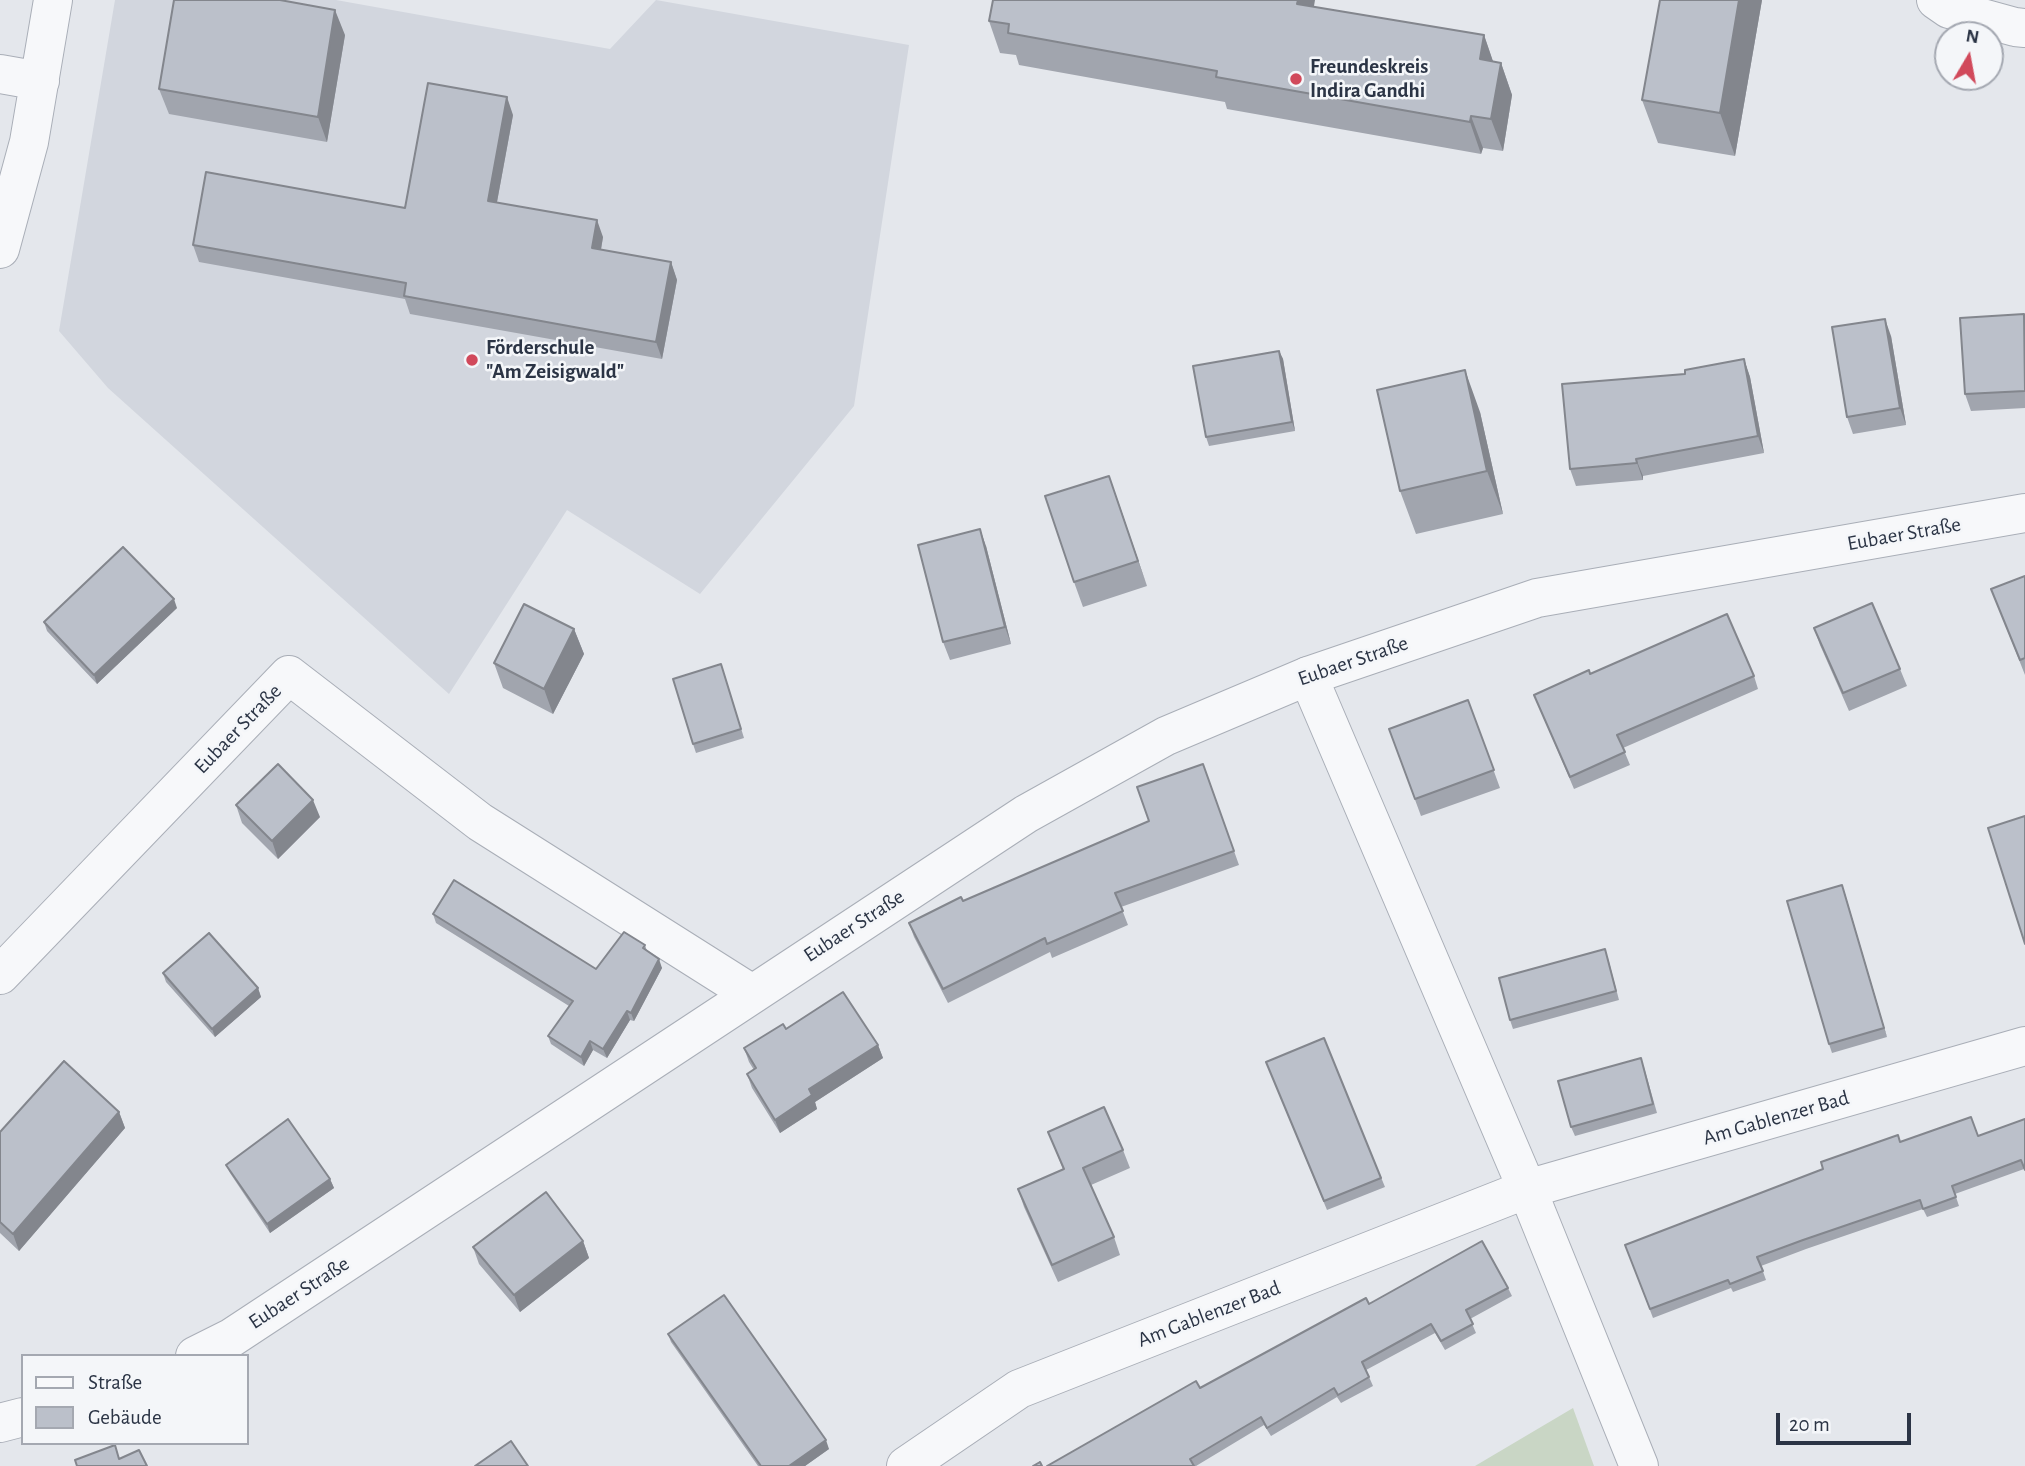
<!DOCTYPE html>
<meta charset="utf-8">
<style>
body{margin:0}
#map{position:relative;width:2025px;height:1466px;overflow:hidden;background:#e4e7ec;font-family:"Alegreya Sans",sans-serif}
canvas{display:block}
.legend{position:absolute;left:21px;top:1354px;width:228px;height:91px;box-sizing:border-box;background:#f4f6f9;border:2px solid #a4a8b1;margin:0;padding:9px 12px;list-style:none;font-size:21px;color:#2b3445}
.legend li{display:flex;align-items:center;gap:14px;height:35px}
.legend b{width:35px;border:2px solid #a4a8b1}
.north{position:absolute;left:1934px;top:21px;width:70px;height:70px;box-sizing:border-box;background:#f4f6f9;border:2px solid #a4a8b1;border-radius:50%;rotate:10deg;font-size:19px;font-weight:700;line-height:28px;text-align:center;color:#2b3445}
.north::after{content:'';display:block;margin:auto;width:24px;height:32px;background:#d1495b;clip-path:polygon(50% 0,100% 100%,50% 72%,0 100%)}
.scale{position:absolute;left:1776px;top:1413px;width:135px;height:32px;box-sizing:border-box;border:4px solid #2b3445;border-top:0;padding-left:9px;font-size:21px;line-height:24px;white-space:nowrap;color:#2b3445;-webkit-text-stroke:5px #f4f6f9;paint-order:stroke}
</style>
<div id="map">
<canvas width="2025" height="1466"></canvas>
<ul class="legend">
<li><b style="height:9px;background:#f7f8fa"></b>Straße</li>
<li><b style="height:19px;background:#bbc0ca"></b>Gebäude</li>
</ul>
<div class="north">N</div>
<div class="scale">20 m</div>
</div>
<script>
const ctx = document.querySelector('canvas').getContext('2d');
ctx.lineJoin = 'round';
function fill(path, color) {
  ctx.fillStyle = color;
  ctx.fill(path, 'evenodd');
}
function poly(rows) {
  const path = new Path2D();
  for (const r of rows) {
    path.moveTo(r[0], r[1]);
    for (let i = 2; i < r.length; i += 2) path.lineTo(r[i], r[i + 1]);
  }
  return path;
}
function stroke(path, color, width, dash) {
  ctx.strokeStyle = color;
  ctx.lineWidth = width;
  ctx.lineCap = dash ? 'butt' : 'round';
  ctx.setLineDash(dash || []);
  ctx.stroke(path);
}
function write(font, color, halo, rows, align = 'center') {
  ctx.font = font + ' "Alegreya Sans",sans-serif';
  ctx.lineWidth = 5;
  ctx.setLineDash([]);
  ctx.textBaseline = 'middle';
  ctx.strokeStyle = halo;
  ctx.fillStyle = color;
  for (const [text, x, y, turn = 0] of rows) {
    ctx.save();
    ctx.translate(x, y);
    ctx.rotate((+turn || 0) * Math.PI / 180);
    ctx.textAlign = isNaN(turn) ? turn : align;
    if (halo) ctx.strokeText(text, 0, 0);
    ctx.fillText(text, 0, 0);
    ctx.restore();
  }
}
const built = poly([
 [115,0,336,0,610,49,656,0,909,45,854,406,700,594,567,510,449,694,108,388,59,331]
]);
const green = poly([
 [1573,1408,1594,1466,1475,1466]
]);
const minor = poly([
 [1936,0,1949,9,2015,27,2025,28],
 [0,74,40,81],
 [0,249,29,142,53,0],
 [1308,676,1527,1189,1639,1466],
 [0,975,289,675,480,822,752,994],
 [906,1466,1019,1389,1527,1189,2025,1046]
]);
const tertiary = poly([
 [195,1356,231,1338,1026,814,1166,736,1308,676,1537,598,2025,513],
 [0,1423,23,1417]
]);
const wall = poly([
 [1762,0,1735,156,1658,143,1642,100],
 [1314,7,1484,35,1493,62,1501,63,1512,95,1503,151,1483,148,1481,154,1227,109,1225,102,1019,65,1016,55,1000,53,989,21],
 [345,35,327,142,169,114,159,89],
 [513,115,497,202,603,237,601,250,671,262,677,280,662,359,410,314,405,299,199,262,193,245,405,208],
 [2025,316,2025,408,1971,411,1965,394],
 [1891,336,1906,425,1853,434,1847,417],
 [1279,351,1283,359,1295,431,1209,446,1206,437],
 [1744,359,1750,377,1764,453,1643,476,1643,480,1576,486,1570,469,1685,374],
 [1480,412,1503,514,1416,534,1400,491],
 [1109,476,1147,586,1083,607,1074,582],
 [986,546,1011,644,950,660,943,642],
 [2025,576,2025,675,1991,589],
 [177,608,97,684,47,631,44,622],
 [1814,628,1900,669,1907,686,1849,711,1820,645],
 [574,629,584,654,553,714,503,688,494,663],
 [724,673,744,738,696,753,693,744],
 [1590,674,1754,676,1758,689,1623,748,1630,765,1574,789,1534,695],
 [1468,700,1500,788,1421,816,1389,729],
 [1203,764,1239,865,1121,907,1128,925,1052,958,1050,952,948,1003,914,937,909,923,963,901,1149,821],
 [236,805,320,817,278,859,242,823],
 [1845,894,1887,1037,1832,1053,1829,1044],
 [433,914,596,969,645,945,647,951,662,968,634,1021,630,1020,607,1058,593,1050,584,1066,551,1044,548,1036,569,1006,436,923],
 [1608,958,1619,1000,1513,1029,1510,1020],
 [163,973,258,988,261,997,215,1037,166,982],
 [786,1029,878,1045,883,1058,815,1102,817,1109,780,1133,752,1088,747,1074,754,1070,749,1062,744,1048],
 [1324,1038,1385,1187,1327,1210,1269,1070],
 [1644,1067,1657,1113,1575,1136,1571,1127],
 [119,1112,125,1128,19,1251,0,1233,0,1132],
 [2025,1119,2024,1169,1955,1194,1959,1206,1927,1217,1923,1209,1806,1249,1761,1266,1766,1280,1733,1292,1731,1288,1653,1318,1625,1245,1900,1141,1978,1136],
 [1048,1132,1123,1150,1130,1168,1091,1185,1114,1237,1120,1255,1058,1282,1024,1207,1018,1189,1063,1169],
 [226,1165,330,1179,334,1188,270,1233,230,1173],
 [583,1241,589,1258,520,1312,479,1264,473,1247],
 [1508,1288,1512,1296,1470,1319,1476,1333,1445,1350,1435,1333,1366,1370,1373,1386,1341,1403,1337,1397,1271,1436,1264,1425,1196,1466,1047,1466,1369,1304],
 [668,1334,829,1449,805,1466,758,1466,671,1342]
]);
const shadedWall = poly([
 [1298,0,1315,0,1309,36,1297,4],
 [1739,0,1762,0,1735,156,1720,113],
 [335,10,345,35,327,142,318,117],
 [1484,35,1495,67,1480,59],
 [1501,63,1512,95,1503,151,1491,119],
 [507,97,513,115,494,218,488,201],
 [1471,116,1483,148,1481,154,1470,122],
 [597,220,603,237,598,266,592,248],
 [671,262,677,280,662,359,656,342],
 [1885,319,1891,336,1906,425,1900,408],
 [1279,351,1283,359,1295,431,1292,422],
 [1744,359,1750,377,1764,453,1758,436],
 [1465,370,1480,412,1503,514,1487,471],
 [1636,459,1643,476,1643,480,1637,463],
 [1109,476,1118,501,1147,586,1138,561],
 [980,529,986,546,1011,644,1005,627],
 [174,599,177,608,97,684,94,675],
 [574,629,584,654,553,714,544,689],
 [313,800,320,817,278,859,272,841],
 [1842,885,1845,894,1887,1037,1884,1028],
 [659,959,662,968,634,1021,631,1013],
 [258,988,261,997,215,1037,212,1029],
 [627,1011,630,1020,607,1058,603,1049],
 [590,1041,593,1050,584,1066,581,1057],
 [878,1045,883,1058,815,1102,817,1109,780,1133,775,1120,809,1089],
 [119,1112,125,1128,19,1251,13,1234],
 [330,1179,334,1188,270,1233,267,1224],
 [583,1241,589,1258,520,1312,514,1295],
 [826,1440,829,1449,805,1466,789,1466]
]);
const building = poly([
 [174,0,280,0,335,10,318,117,159,89,174,0],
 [993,0,1298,0,1297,4,1484,35,1480,59,1501,63,1491,119,1471,116,1470,122,1216,77,1217,71,1008,33,1009,24,989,21,993,0],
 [1660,0,1739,0,1720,113,1642,100,1660,0],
 [428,83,507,97,488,201,597,220,592,248,671,262,656,342,404,296,406,283,193,245,206,172,405,208,428,83],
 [2024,314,2025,391,1965,394,1960,318,2024,314],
 [1885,319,1900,408,1847,417,1832,327,1885,319],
 [1279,351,1292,422,1206,437,1193,366,1279,351],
 [1744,359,1758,436,1636,459,1637,463,1570,469,1562,384,1685,374,1685,370,1744,359],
 [1465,370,1487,471,1400,491,1377,390,1465,370],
 [1109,476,1138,561,1074,582,1045,496,1109,476],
 [980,529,1005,627,943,642,918,545,980,529],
 [123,547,174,599,94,675,44,622,123,547],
 [2025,576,2025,658,2020,660,1991,589,2025,576],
 [1872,603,1900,669,1843,693,1814,628,1872,603],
 [524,604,574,629,544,689,494,663,524,604],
 [1727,614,1754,676,1617,735,1625,752,1570,777,1534,695,1589,670,1590,674,1727,614],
 [721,664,741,729,693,744,673,679,721,664],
 [1468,700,1494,770,1415,799,1389,729,1468,700],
 [278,764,313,800,272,841,236,805,278,764],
 [1203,764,1234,851,1115,893,1123,911,1047,944,1045,938,943,989,909,923,961,897,963,901,1149,821,1137,787,1203,764],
 [2025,816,2025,944,1988,828,2025,816],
 [454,880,596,969,624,932,645,945,643,948,659,959,631,1013,627,1011,603,1049,590,1041,581,1057,548,1036,573,1001,433,914,454,880],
 [1842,885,1884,1028,1829,1044,1787,901,1842,885],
 [209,933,258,988,212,1029,163,973,209,933],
 [1605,949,1616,991,1510,1020,1499,978,1605,949],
 [843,992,878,1045,809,1089,812,1095,775,1120,747,1074,756,1068,744,1048,783,1024,786,1029,843,992],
 [1324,1038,1381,1178,1324,1201,1266,1062,1324,1038],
 [1641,1058,1653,1104,1571,1127,1558,1081,1641,1058],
 [64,1061,119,1112,13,1234,0,1222,0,1132,64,1061],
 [1104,1107,1123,1150,1083,1168,1114,1237,1052,1265,1018,1189,1064,1169,1048,1132,1104,1107],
 [1971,1117,1978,1136,2025,1119,2025,1170,2021,1160,1952,1186,1956,1197,1923,1209,1920,1200,1803,1240,1757,1257,1763,1271,1730,1284,1728,1280,1650,1309,1625,1245,1823,1169,1821,1162,1898,1135,1900,1142,1971,1117],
 [288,1119,330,1179,267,1224,226,1165,288,1119],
 [546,1192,583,1241,514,1295,473,1247,546,1192],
 [1482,1241,1508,1288,1466,1310,1473,1324,1441,1341,1431,1324,1362,1362,1369,1377,1338,1395,1334,1388,1267,1428,1261,1417,1190,1459,1194,1466,1047,1466,1196,1381,1200,1388,1366,1298,1369,1304,1482,1241],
 [724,1295,826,1440,789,1466,761,1466,668,1334,724,1295],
 [511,1441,528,1466,475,1466,511,1441],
 [115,1445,119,1459,139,1450,147,1466,77,1466,75,1460,115,1445],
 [1040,1462,1042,1466,1033,1466,1040,1462]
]);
const markers = [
 [1296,79,7,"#d1495b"],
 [472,360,7,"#d1495b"]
];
const poiNames = [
 ["Freundeskreis",1310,67],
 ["Indira Gandhi",1310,91],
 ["Förderschule",486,348],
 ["\"Am Zeisigwald\"",486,372]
];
const streetNames = [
 ["Eubaer Straße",1904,534,-10],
 ["Eubaer Straße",1353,661,-19],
 ["Eubaer Straße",238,729,-46],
 ["Eubaer Straße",854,926,-33],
 ["Am Gablenzer Bad",1776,1118,-16],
 ["Eubaer Straße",299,1293,-33],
 ["Am Gablenzer Bad",1209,1314,-21]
];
fill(built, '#d2d6de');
fill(green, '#c9d6c5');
stroke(minor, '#a9aeb7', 40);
stroke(tertiary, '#a9aeb7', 40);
stroke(minor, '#f7f8fa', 38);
stroke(tertiary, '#f7f8fa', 38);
fill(wall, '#a1a5ae');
fill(shadedWall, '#83868d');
fill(building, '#bbc0ca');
stroke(building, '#83868d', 2);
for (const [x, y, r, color] of markers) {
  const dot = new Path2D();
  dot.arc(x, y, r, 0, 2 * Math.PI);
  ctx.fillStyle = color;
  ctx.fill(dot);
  stroke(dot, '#f4f6f9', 2.5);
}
write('bold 21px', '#2b3445', '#f4f6f9', poiNames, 'left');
write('21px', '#2b3445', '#f4f6f9', streetNames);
</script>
